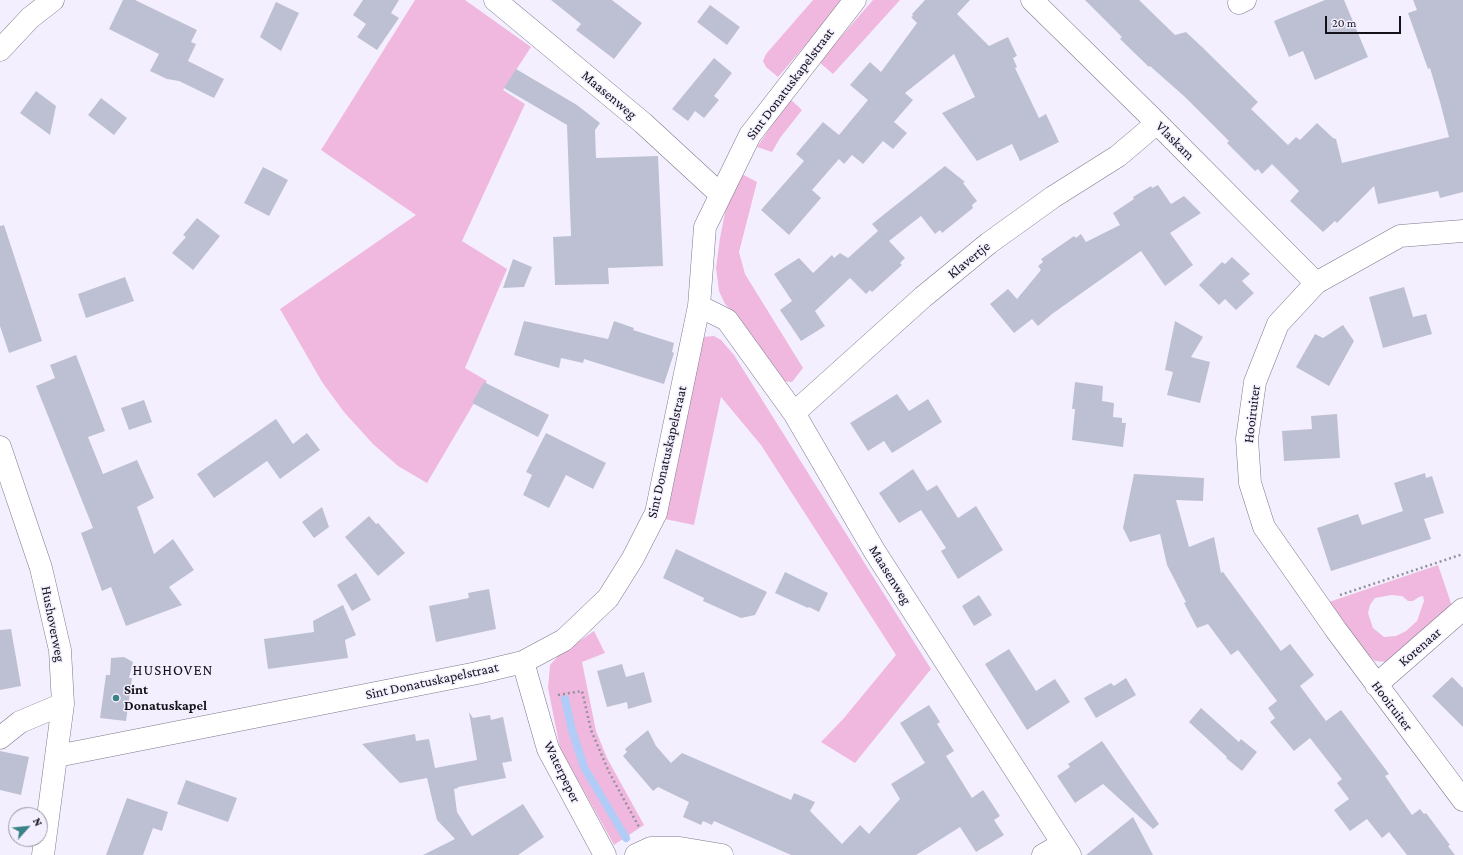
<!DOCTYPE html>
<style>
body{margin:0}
#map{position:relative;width:1463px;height:855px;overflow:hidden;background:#f3efff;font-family:"Crimson Pro",serif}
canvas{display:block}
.north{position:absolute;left:8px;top:807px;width:40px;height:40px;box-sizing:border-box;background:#f3efff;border:1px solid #9997a3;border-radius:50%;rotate:63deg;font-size:11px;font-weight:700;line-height:16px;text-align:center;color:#131218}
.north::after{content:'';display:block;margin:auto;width:14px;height:18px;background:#3a8287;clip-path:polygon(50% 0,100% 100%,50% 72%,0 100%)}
.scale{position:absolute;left:1325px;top:16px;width:76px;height:18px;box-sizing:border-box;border:2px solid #131218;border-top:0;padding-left:5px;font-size:12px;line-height:14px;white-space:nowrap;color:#131218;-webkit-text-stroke:3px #f3efff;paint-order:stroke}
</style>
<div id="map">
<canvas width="1463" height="855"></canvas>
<div class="north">N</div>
<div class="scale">20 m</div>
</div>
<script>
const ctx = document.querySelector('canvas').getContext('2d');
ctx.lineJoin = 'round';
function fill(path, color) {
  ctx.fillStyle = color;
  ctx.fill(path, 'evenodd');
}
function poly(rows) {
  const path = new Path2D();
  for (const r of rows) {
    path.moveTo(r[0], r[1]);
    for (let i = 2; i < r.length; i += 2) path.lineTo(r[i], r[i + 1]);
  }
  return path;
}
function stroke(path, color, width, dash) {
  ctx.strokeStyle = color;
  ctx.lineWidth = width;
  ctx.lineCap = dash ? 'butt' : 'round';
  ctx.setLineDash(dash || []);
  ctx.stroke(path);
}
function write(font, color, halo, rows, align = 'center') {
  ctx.font = font + ' "Crimson Pro",serif';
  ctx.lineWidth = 3;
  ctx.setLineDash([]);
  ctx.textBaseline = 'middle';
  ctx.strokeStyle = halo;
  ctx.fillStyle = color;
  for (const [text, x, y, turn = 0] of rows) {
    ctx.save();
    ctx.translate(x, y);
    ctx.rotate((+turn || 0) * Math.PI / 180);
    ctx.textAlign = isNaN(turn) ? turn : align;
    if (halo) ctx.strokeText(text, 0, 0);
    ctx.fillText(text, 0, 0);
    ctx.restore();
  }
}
const green = poly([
 [415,0,465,0,531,47,503,90,525,104,462,241,507,269,465,368,487,381,427,483,398,466,373,444,344,412,322,382,280,309,416,215,321,150],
 [813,0,844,0,778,77,766,67,763,61,766,54],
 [873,0,900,0,833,74,819,62],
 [790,99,802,110,780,138,772,152,757,147],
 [740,173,757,182,739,252,745,274,803,368,792,382,780,381,740,319,725,304,719,291,716,268,720,238,727,203],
 [714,336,721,340,734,355,931,669,855,763,821,742,844,718,896,655,761,445,721,397,694,525,665,519,702,337],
 [1438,565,1452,606,1388,662,1375,661,1368,655,1329,602],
 [1391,595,1402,596,1408,601,1413,601,1419,597,1423,596,1424,601,1417,621,1406,631,1396,636,1384,637,1373,628,1368,613,1370,605,1375,598],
 [594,631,605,653,582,662,596,731,607,758,644,825,614,845,560,748,548,688,550,665,559,655]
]);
const stream = poly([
 [565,699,572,730,584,767,626,838]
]);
const building = poly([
 [123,0,135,0,197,30,191,42,196,44,188,61,224,79,214,98,179,81,167,79,150,71,159,54,109,29],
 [363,0,399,0,391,13,399,18,377,50,357,37,366,24,353,15],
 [551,0,612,0,642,23,614,59,576,30,581,24],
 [925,0,970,0,957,14,989,46,1008,37,1017,56,1013,58,1017,67,1015,68,1039,118,1046,114,1059,142,1020,161,1012,144,977,161,942,113,975,97,954,54,905,93,913,100,894,122,907,133,893,149,883,141,863,164,852,155,844,164,839,159,812,190,821,198,789,235,761,210,804,161,796,154,823,122,839,135,868,100,850,85,870,62,881,72,917,23,911,17,913,16,912,14],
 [1085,0,1139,0,1175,35,1186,32,1202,47,1258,102,1251,109,1288,145,1296,137,1300,140,1317,123,1333,138,1336,139,1342,163,1449,137,1440,102,1430,68,1428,69,1408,13,1417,10,1413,0,1463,0,1463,192,1440,198,1438,191,1378,204,1374,186,1337,223,1335,221,1323,232,1290,201,1299,191,1272,164,1262,174,1258,169,1255,171,1227,143,1229,141,1185,97,1150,66,1149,67,1120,39,1122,37],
 [1325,0,1344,0,1368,57,1315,80,1303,51,1289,57,1274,21],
 [276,2,299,13,281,51,260,37],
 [710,5,740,27,727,45,697,22],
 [714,58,732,73,714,96,719,100,704,118,695,111,688,121,672,109],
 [516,69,577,105,600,123,595,130,596,158,658,156,663,266,608,268,609,284,555,285,553,237,571,236,567,125,504,88],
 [36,91,56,106,50,135,20,113],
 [101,98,127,118,114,135,88,115],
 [945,166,965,182,963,183,977,201,972,205,973,208,942,233,940,230,935,234,921,216,889,241,905,258,900,263,902,265,872,292,870,290,866,294,850,278,815,311,825,326,801,341,780,310,792,301,774,274,799,258,813,273,832,255,834,258,840,253,848,258,878,231,872,224],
 [263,167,288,180,269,216,244,203],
 [1158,185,1171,204,1184,196,1201,213,1170,233,1193,265,1165,286,1141,251,1052,314,1038,326,1032,319,1014,333,990,304,1008,289,1017,299,1041,270,1038,266,1043,262,1041,259,1074,236,1076,238,1081,234,1086,242,1120,225,1113,213,1134,199,1133,197,1151,186,1152,188],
 [197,218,220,236,193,270,172,253,186,237,183,235],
 [4,225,42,341,9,353,0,326,0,226],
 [1232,257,1250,274,1242,281,1254,293,1236,310,1225,299,1219,305,1199,285,1222,262,1225,264],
 [513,259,532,267,524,287,503,288],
 [125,277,134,301,86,318,78,294],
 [1404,287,1413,317,1426,314,1432,334,1383,348,1369,297],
 [524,321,608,339,614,321,634,328,633,330,674,343,672,352,674,353,664,384,584,359,583,363,561,358,559,368,514,355],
 [1175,321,1203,337,1191,357,1210,362,1200,403,1167,395,1173,372,1165,370],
 [1343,325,1354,341,1329,386,1296,367,1315,334,1323,338],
 [76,355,105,431,88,437,103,474,137,460,154,498,137,507,154,554,173,539,194,570,169,587,182,605,126,626,111,587,102,591,81,533,93,528,36,386,55,378,50,365],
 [484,382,549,415,538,437,472,403],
 [1075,382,1103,386,1102,401,1114,403,1113,417,1122,418,1122,423,1126,423,1123,447,1072,440,1075,409,1072,409],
 [897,394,909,411,928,399,942,422,892,453,884,441,868,451,850,423],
 [144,400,152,422,129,430,121,408],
 [1337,414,1340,458,1284,461,1282,431,1312,429,1311,416],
 [276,419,293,444,307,433,320,450,280,479,267,461,214,498,197,474],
 [546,433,606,463,593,489,566,475,549,508,523,495,532,475,526,472],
 [913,469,927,491,937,485,958,518,976,506,1003,550,958,579,941,551,946,548,921,510,899,523,879,493],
 [1425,473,1426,478,1432,476,1444,513,1424,519,1431,539,1331,571,1317,528,1358,514,1362,525,1403,511,1394,483],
 [1134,474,1204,478,1203,501,1176,500,1189,547,1214,537,1221,573,1223,572,1281,651,1290,644,1314,675,1300,686,1326,721,1341,710,1389,774,1385,776,1412,815,1420,809,1424,814,1426,813,1450,845,1448,846,1455,855,1407,855,1389,832,1382,838,1367,819,1350,831,1334,810,1349,799,1337,783,1342,779,1310,738,1294,751,1270,722,1275,718,1268,708,1277,701,1238,650,1231,655,1208,624,1197,628,1184,603,1186,602,1167,565,1160,534,1130,542,1123,528],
 [322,507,329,527,314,538,302,522],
 [369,516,376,524,378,523,405,553,378,576,345,537],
 [676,549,767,592,755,615,741,618,703,601,704,598,663,578],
 [785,572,828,593,819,612,809,607,808,608,775,593],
 [356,573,371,600,352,611,337,585],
 [489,589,496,629,436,642,429,606,469,598,468,593],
 [979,595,992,615,974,626,962,606],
 [343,605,356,635,345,640,348,658,268,669,264,639,314,632,313,621],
 [11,629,21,686,0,690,0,630],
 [1009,649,1036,691,1055,679,1070,702,1027,730,985,664],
 [124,657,133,662,129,678,132,678,126,721,100,718,106,675,110,675,111,658],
 [622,664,626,677,644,672,652,702,628,709,627,702,607,707,597,671],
 [1452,677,1463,688,1463,727,1432,696],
 [1126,678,1136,695,1096,718,1084,698,1111,683,1114,686],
 [929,705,940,722,937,724,954,751,946,756,972,798,983,790,1000,816,994,820,1004,835,976,852,960,827,916,855,791,855,714,821,712,825,703,821,701,825,683,817,689,802,658,787,653,791,623,756,627,752,625,749,648,730,656,746,671,763,682,753,791,800,794,793,815,802,810,811,842,844,860,825,869,834,900,799,891,784,925,763,900,723],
 [1201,708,1239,742,1241,739,1257,752,1242,771,1226,758,1227,757,1189,722],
 [469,712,473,718,490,715,491,720,503,717,512,761,502,763,503,766,506,778,458,787,458,788,454,789,457,812,472,836,523,804,544,837,518,855,423,855,455,839,437,820,427,778,400,783,362,744,415,734,416,741,429,739,435,768,477,760],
 [1102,741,1159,824,1153,829,1103,784,1075,803,1057,776,1070,767,1068,764],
 [0,751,29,757,21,795,0,790],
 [186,780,237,798,228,822,177,804],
 [127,798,168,812,162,831,153,828,143,855,106,855],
 [1133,817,1153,855,1086,855]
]);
const path = poly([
 [1340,595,1463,554],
 [558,695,582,691,591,730,609,772,639,827]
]);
const minor = poly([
 [495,0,643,123,720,194],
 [1032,0,1157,123,1316,283],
 [1239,3,1245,0],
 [0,50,30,18,53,0],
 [1463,231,1400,236,1316,283,1278,324,1255,382,1247,439,1250,483,1264,527,1336,630,1463,800],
 [699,306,727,320,794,413,875,552,1070,855],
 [794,413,923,297,989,243,1053,197,1118,156,1157,123],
 [0,447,41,568,60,650,63,704,43,855],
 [523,662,548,749,605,855],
 [1376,685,1463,609],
 [0,738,20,722,63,704],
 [57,756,477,673,523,662,564,640,608,598,633,558,656,513,699,306,705,227,750,135,855,0],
 [636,855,651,848,680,848,722,855],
 [1043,855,1062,844]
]);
const markers = [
 [116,698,4,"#3a8287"]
];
const streetNames = [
 ["Sint Donatuskapelstraat",790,84,-53],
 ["Maasenweg",609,95,40],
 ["Vlaskam",1175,141,45],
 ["Klavertje",969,260,-39],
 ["Hooiruiter",1252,414,-83],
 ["Sint Donatuskapelstraat",667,452,-77],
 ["Maasenweg",890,575,58],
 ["Hushoverweg",53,624,79],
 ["Korenaar",1420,647,-41],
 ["Sint Donatuskapelstraat",432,681,-12],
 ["Hooiruiter",1392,706,53],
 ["Waterpeper",562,772,64]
];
const poiNames = [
 ["Sint",124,690],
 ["Donatuskapel",124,706]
];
const neighbourhoodNames = [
 ["HUSHOVEN",173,670]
];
fill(green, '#f0b8df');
stroke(stream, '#b1ccf7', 8);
fill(building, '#bdc0d3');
stroke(minor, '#7e798a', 23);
stroke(path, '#95929e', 2.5, [2, 3]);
stroke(minor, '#fff', 22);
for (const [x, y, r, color] of markers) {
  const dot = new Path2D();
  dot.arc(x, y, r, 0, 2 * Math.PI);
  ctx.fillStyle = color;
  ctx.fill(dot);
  stroke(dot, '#f3efff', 1.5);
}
write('14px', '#131218', '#f3efff', streetNames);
write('bold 14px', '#131218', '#f3efff', poiNames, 'left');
ctx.letterSpacing = '1px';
write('15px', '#131218', '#f3efff', neighbourhoodNames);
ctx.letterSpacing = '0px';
</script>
